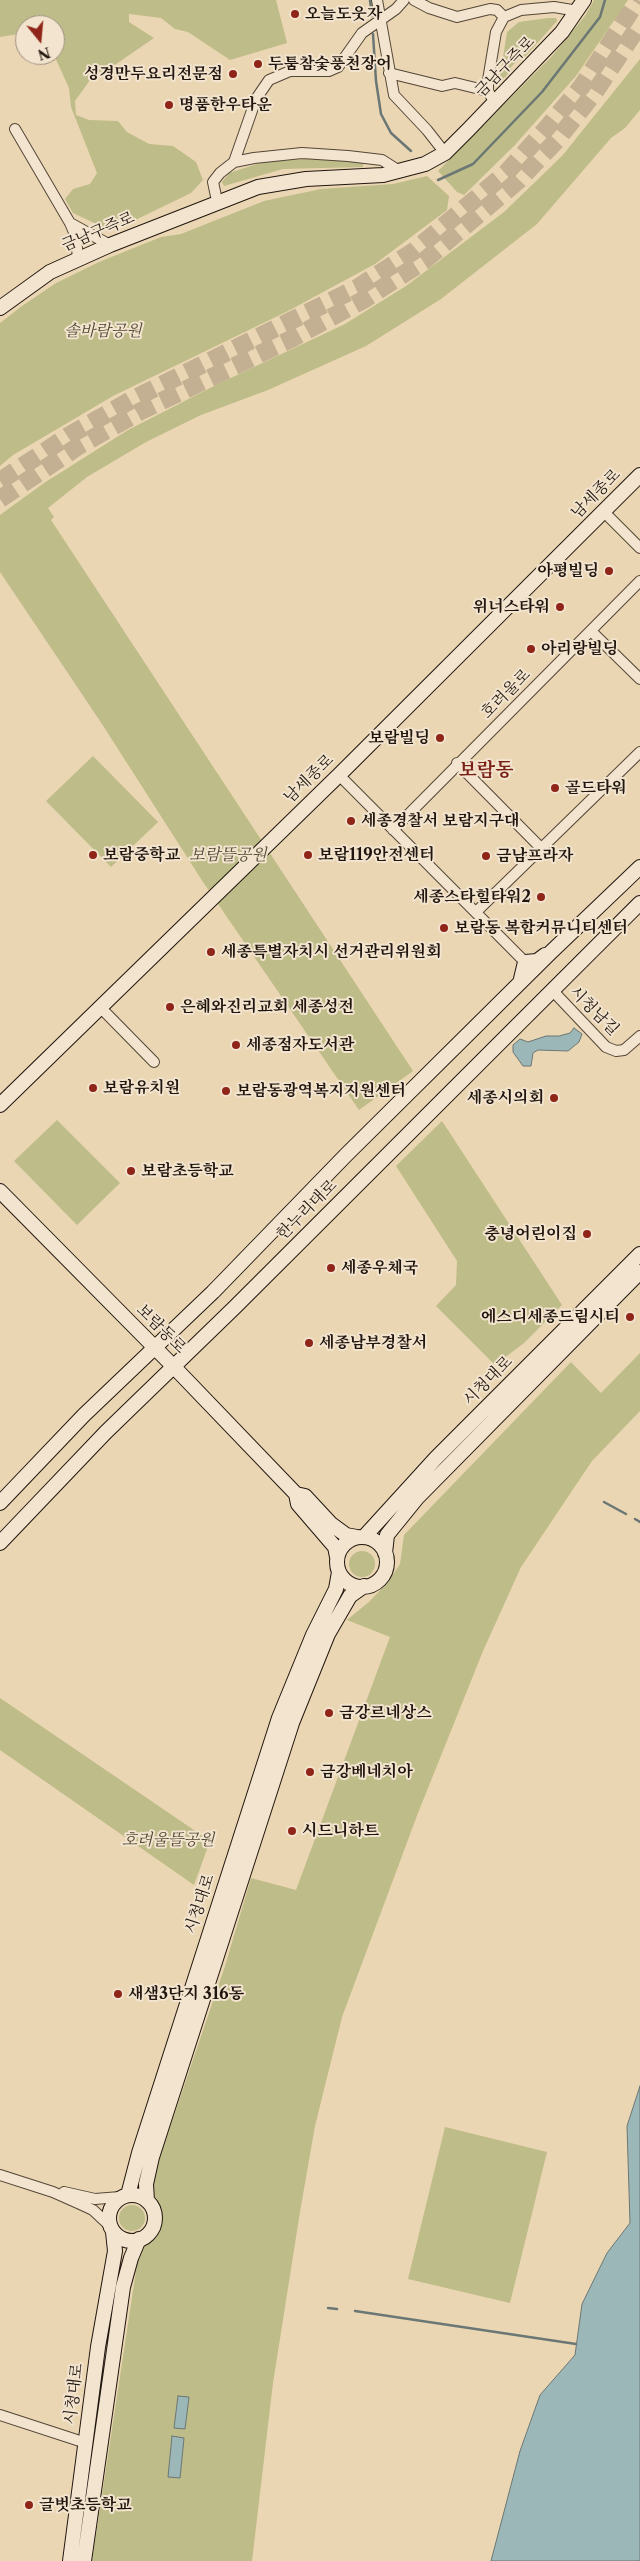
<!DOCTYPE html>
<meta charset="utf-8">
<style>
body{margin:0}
#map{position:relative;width:640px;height:2561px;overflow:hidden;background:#ebd6b3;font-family:"Libre Caslon Text",serif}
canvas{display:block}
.north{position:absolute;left:15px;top:15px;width:50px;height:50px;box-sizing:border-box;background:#f2e4ce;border:1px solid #9e9282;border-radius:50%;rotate:163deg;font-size:14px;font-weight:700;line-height:20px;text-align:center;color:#21160f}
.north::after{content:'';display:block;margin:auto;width:18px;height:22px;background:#8f2418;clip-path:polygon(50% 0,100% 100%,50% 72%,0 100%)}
</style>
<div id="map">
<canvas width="640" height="2561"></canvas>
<div class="north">N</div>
</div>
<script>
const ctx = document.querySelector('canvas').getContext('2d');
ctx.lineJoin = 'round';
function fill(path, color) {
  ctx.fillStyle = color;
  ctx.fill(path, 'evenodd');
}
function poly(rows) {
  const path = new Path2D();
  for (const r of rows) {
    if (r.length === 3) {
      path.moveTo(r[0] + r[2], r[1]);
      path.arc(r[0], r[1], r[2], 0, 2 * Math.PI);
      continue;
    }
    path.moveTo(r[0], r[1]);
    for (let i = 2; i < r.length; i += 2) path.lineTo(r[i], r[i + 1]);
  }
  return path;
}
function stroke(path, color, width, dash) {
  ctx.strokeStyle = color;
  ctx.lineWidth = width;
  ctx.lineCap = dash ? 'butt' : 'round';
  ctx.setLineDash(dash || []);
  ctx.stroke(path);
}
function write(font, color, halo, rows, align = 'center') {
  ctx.font = font + ' "Libre Caslon Text","Noto Serif KR",serif';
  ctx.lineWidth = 4;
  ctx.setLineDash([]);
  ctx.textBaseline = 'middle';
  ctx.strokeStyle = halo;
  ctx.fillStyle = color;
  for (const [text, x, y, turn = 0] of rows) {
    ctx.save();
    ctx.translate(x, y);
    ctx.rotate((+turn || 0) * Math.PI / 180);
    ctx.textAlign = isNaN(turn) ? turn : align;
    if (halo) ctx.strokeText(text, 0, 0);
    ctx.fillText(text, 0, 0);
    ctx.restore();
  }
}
const green = poly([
 [0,0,276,0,287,43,230,60,188,32,175,29,161,18,129,14,129,22,154,38,106,71,95,73,75,101,76,115,89,120,118,121,127,132,149,144,173,146,196,162,203,180,191,193,127,224,107,229,73,213,65,199,73,189,90,184,97,173,71,107,69,88,54,55,55,25,25,25,25,33,0,37],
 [594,0,628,0,576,76,515,145,464,195,457,192,438,171,552,56,585,16],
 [548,18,556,18,557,21,522,60,520,58,510,68,512,70,499,83,507,32,519,22],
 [640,59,640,110,625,128,611,138,537,224,441,299,366,346,268,390,201,415,146,442,87,477,48,508,54,517,51,520,413,1071,359,1110,203,882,102,724,0,572,0,515,44,483,128,430,216,385,345,324,406,286,504,212,562,156],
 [316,158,363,162,363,167,283,169,224,186,222,182,229,173,263,162],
 [427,176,449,196,447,210,375,264,288,311,113,396,13,455,0,466,0,323,22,306,56,283,99,262,161,237,181,234,264,201,321,189,393,184],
 [93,756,158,822,111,867,46,801],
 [57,1120,120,1183,77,1225,14,1161],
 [442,1121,562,1305,524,1343,495,1365,436,1306,456,1285,457,1261,396,1166],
 [640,1353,640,1411,592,1461,521,1567,483,1651,418,1813,342,2017,315,2126,300,2212,273,2383,252,2561,92,2561,139,2251,155,2237,162,2219,159,2202,152,2192,154,2174,225,1966,251,1878,296,1890,390,1637,347,1620,370,1601,387,1583,400,1564,404,1535,571,1362,601,1393],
 [362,1564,13],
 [0,1698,210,1841,194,1885,0,1750],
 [445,2127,547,2152,510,2303,408,2279],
 [132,2218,13]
]);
const water = poly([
 [574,1028,582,1034,579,1042,568,1051,538,1050,533,1053,531,1066,523,1066,513,1052,513,1045,520,1039,528,1042,546,1036,559,1036,570,1033,574,1028],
 [640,2086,640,2561,491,2561,520,2451,540,2395,575,2355,582,2304,607,2253,630,2223,627,2126,640,2086],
 [178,2396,189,2397,185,2429,174,2428,178,2396],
 [172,2436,184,2438,180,2478,168,2477,172,2436]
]);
const stream = poly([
 [370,0,372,16],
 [373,34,376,81,381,114,391,133,411,151],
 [438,180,473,164,542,92,600,17,605,0],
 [604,1502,626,1514],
 [635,1519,640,1522],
 [328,2308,337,2309],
 [355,2311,576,2344]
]);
const highwayTunnel = poly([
 [0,481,68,436,133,399,357,288,414,251,507,172,545,130,582,86,638,0],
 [0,499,77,447,141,411,291,339,365,299,424,261,519,180,557,140,595,92,640,24]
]);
const street = poly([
 [377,0,394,95,427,130,445,153],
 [414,0,429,8,457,17,490,9,497,10,504,17],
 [389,73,442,86,455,83,488,91],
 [495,103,488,91,488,80,496,32,504,17,521,10,554,7,578,11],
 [15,129,70,223],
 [234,162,254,158,302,153,348,156,382,160,401,172],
 [217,201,213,182,220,173,234,162,256,99,269,80,290,71,329,71,338,67,362,33,396,9,404,0],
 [78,259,76,237,70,223,110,245],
 [603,511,640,548],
 [591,631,640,679],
 [457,763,541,848],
 [339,775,525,962],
 [393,830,640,581],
 [476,912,640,752],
 [552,990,606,1047,616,1051,624,1050,640,1036],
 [100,1007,154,1062],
 [0,2175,53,2192,80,2204,93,2210,109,2225],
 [64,2192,95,2199,120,2197],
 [0,2415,86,2443]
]);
const secondary = poly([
 [0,308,50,272,110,245,258,187,306,179,383,175,425,164,445,153,469,129,562,32,584,0],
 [520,983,525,962,537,961,545,955],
 [0,1105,339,775,640,475],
 [0,1191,174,1367,296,1494],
 [296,1494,305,1496,331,1524,346,1535,357,1537],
 [296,1494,298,1504,335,1547,337,1557],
 [0,1503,84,1415,213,1292,346,1155,550,953,640,867],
 [364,1537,436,1458,640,1254],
 [362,1562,25],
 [0,1543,106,1432,235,1307,640,903],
 [385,1553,387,1535,417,1498,640,1272],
 [132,2218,23],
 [128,2195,139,2153,279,1718,313,1635,336,1589,339,1572],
 [147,2201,146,2184,152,2157,292,1723,328,1634,350,1596,364,1586],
 [70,2561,98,2347,115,2251,113,2232],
 [84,2561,123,2287,131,2258,139,2239]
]);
const markers = [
 [295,14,5,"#8f2418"],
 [258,64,5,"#8f2418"],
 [233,74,5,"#8f2418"],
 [169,105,5,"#8f2418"],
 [609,571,5,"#8f2418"],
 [560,607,5,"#8f2418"],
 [531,649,5,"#8f2418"],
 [440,738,5,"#8f2418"],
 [555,788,5,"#8f2418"],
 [351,821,5,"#8f2418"],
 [93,855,5,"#8f2418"],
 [308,855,5,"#8f2418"],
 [486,856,5,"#8f2418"],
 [541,897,5,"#8f2418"],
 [444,928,5,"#8f2418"],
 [211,952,5,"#8f2418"],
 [170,1007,5,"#8f2418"],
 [236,1045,5,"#8f2418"],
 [93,1088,5,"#8f2418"],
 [226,1091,5,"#8f2418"],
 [554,1098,5,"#8f2418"],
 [131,1171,5,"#8f2418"],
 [587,1234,5,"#8f2418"],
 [331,1268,5,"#8f2418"],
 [630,1317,5,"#8f2418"],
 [309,1343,5,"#8f2418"],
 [329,1713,5,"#8f2418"],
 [310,1772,5,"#8f2418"],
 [292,1831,5,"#8f2418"],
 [118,1994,5,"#8f2418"],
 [29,2505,5,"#8f2418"]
];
const poiNames = [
 ["오늘도웃자",305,14],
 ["두툼참숯풍천장어",268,64],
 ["성경만두요리전문점",223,74,"right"],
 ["명품한우타운",179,105],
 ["아평빌딩",599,571,"right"],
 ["위너스타워",550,607,"right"],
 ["아리랑빌딩",541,649],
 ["보람빌딩",430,738,"right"],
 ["골드타워",565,788],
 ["세종경찰서 보람지구대",361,821],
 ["보람중학교",103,855],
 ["보람119안전센터",318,855],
 ["금남프라자",496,856],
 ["세종스타힐타워2",531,897,"right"],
 ["보람동 복합커뮤니티센터",454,928],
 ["세종특별자치시 선거관리위원회",221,952],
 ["은혜와진리교회 세종성전",180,1007],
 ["세종점자도서관",246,1045],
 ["보람유치원",103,1088],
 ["보람동광역복지지원센터",236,1091],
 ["세종시의회",544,1098,"right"],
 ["보람초등학교",141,1171],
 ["충녕어린이집",577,1234,"right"],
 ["세종우체국",341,1268],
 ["에스디세종드림시티",620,1317,"right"],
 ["세종남부경찰서",319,1343],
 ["금강르네상스",339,1713],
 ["금강베네치아",320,1772],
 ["시드니하트",302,1831],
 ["새샘3단지 316동",128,1994],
 ["글벗초등학교",39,2505]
];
const streetNames = [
 ["금남구즉로",505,67,-46],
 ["금남구즉로",98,232,-23],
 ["남세종로",596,494,-45],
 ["호려울로",506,694,-45],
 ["남세종로",309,779,-44],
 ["시청남길",594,1011,45],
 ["한누리대로",307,1210,-45],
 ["보람동로",161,1329,45],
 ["시청대로",488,1381,-45],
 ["시청대로",200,1904,-72],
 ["시청대로",74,2394,-83]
];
const parkNames = [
 ["솔바람공원",103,331],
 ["보람뜰공원",228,855],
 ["호려울뜰공원",168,1840]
];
const quarterNames = [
 ["보람동",486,771]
];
fill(green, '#bebc88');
fill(water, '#9cb7b7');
stroke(water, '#6b7774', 1);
stroke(stream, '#6b7774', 2.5);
stroke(highwayTunnel, '#c3b092', 18, [18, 9]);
stroke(street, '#544638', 12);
stroke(secondary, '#21160f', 16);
stroke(street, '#f2e4ce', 10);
stroke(secondary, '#f2e4ce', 14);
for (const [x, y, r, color] of markers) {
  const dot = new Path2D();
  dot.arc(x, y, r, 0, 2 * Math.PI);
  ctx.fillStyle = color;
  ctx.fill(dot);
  stroke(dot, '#f2e4ce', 2);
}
write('bold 16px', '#21160f', '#f2e4ce', poiNames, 'left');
write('16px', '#21160f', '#f2e4ce', streetNames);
write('italic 16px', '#504833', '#f2e4ce', parkNames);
write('bold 19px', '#7a1f14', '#f2e4ce', quarterNames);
</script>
